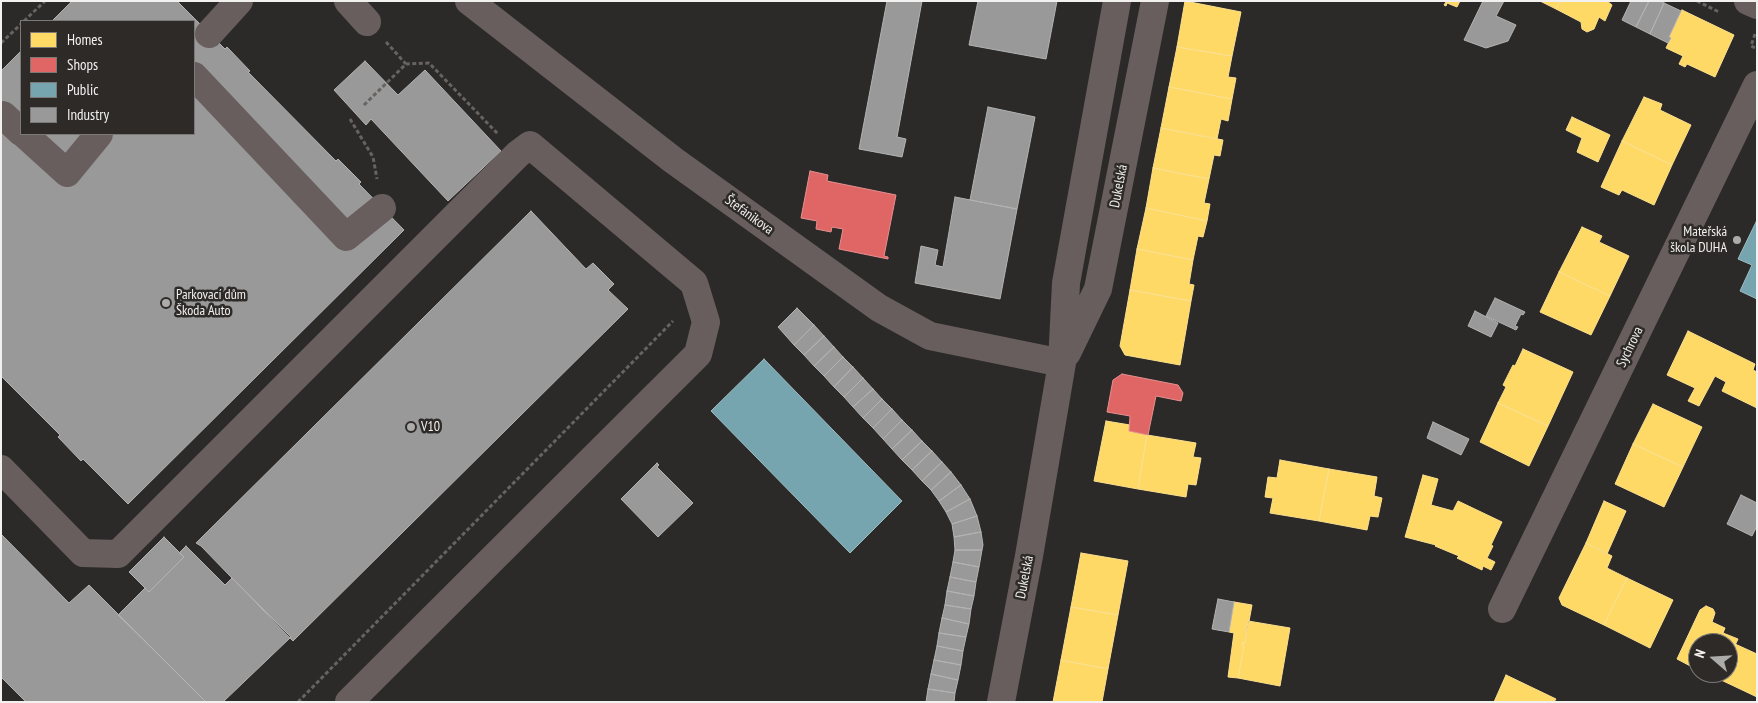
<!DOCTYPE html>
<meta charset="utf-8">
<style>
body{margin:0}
#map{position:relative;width:1758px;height:703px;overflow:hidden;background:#2c2a29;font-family:"PT Sans Narrow",sans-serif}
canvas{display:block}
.frame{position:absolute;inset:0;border:2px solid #f3f1f0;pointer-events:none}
.legend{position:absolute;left:20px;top:20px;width:175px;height:115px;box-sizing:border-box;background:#2d2a28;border:1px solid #7c7a78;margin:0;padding:6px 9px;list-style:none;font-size:15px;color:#f3f1f0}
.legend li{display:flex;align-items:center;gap:10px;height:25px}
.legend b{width:25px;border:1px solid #7c7a78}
.north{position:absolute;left:1688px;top:633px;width:50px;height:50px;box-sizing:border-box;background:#2d2a28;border:1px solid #7c7a78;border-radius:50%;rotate:289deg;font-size:14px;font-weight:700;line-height:20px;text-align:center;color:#f3f1f0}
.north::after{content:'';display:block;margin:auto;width:18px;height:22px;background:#adabaa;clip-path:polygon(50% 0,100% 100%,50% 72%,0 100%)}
</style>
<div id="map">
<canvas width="1758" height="703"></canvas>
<div class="frame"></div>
<ul class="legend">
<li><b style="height:14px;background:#ffd966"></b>Homes</li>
<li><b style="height:14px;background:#e06666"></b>Shops</li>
<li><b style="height:14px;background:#76a5af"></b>Public</li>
<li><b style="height:14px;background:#999"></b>Industry</li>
</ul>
<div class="north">N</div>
</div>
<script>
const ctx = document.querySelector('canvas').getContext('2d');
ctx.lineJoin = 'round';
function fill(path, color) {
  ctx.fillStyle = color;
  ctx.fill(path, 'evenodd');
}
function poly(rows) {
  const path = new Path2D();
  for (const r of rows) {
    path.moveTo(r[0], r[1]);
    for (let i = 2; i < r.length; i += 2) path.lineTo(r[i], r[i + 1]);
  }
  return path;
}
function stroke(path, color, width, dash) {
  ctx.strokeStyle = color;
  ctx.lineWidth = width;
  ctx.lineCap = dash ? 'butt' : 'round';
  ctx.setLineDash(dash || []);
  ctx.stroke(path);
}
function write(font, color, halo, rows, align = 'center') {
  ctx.font = font + ' "PT Sans Narrow",sans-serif';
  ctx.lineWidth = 5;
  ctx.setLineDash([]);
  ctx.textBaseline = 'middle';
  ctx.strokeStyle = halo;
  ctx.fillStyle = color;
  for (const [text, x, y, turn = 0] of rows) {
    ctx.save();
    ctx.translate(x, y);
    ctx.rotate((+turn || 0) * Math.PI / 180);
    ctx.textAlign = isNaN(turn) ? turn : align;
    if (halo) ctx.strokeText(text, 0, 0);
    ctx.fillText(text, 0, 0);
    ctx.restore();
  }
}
const homes = poly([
 [1185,1,1241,12,1232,56,1177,47,1185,1],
 [1444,1,1460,1,1457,7,1447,3,1446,6,1444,5,1446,2,1444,1],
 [1540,1,1560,1,1556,9,1540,1],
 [1560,1,1607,1,1612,5,1605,21,1599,17,1594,29,1587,32,1582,29,1581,22,1556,9,1560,1],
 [1682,10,1734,35,1715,77,1687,64,1685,67,1679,64,1683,56,1666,48,1671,38,1669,37,1682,10],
 [1177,47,1232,56,1228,77,1236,78,1232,99,1169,87,1177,47],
 [1169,87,1232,99,1228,121,1221,119,1217,139,1161,128,1169,87],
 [1644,97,1662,104,1660,110,1691,125,1672,165,1622,141,1644,97],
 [1572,117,1610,135,1598,162,1577,152,1582,138,1566,130,1572,117],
 [1161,128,1223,140,1220,156,1214,155,1209,179,1153,168,1161,128],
 [1622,141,1672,165,1654,205,1622,190,1619,195,1601,187,1622,141],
 [1153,168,1209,179,1204,203,1210,204,1207,221,1146,208,1153,168],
 [1146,208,1207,221,1203,237,1198,236,1193,260,1137,249,1146,208],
 [1582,227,1602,236,1599,242,1629,256,1610,296,1559,272,1582,227],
 [1137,249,1193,260,1189,284,1194,285,1191,301,1130,290,1137,249],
 [1559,272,1610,296,1591,335,1540,312,1559,272],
 [1130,290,1191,301,1180,365,1125,355,1120,346,1130,290],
 [1688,331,1755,364,1753,370,1757,372,1757,408,1722,391,1726,382,1715,376,1699,406,1688,401,1695,388,1667,375,1688,331],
 [1523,349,1573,372,1548,426,1498,403,1506,387,1503,385,1513,365,1515,366,1523,349],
 [1498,403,1548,426,1529,466,1480,442,1498,403],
 [1653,404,1702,427,1683,467,1633,444,1653,404],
 [1106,421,1130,425,1129,431,1147,435,1138,489,1094,481,1106,421],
 [1147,435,1196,443,1193,457,1201,458,1196,485,1188,484,1186,497,1138,489,1147,435],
 [1633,444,1683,467,1664,507,1615,484,1633,444],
 [1280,460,1329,469,1319,521,1270,513,1273,498,1265,497,1268,477,1277,478,1280,460],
 [1329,469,1377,477,1374,496,1382,498,1378,517,1370,516,1367,530,1319,521,1329,469],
 [1423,475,1438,479,1431,505,1453,511,1458,501,1502,522,1491,545,1493,546,1487,558,1495,562,1491,570,1483,566,1482,570,1457,558,1459,556,1435,546,1436,545,1405,537,1423,475],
 [1604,501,1626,511,1607,554,1586,543,1604,501],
 [1586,543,1612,556,1607,568,1627,578,1604,625,1562,605,1559,598,1586,543],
 [1081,553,1128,561,1118,615,1071,607,1081,553],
 [1627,578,1673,600,1650,648,1604,625,1627,578],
 [1234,602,1252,605,1245,643,1242,643,1242,645,1244,646,1238,678,1228,677,1234,633,1229,632,1234,602],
 [1706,606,1713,609,1715,613,1712,622,1725,628,1723,633,1738,639,1728,660,1728,643,1698,643,1698,670,1677,659,1700,610,1706,606],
 [1071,607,1118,615,1108,669,1061,660,1071,607],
 [1248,621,1290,628,1280,686,1238,678,1244,646,1242,645,1242,643,1245,643,1248,621],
 [1735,644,1757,654,1757,697,1719,679,1722,673,1728,673,1728,660,1735,644],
 [1061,660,1108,669,1102,702,1053,702,1061,660],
 [1705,673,1722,673,1719,679,1705,673],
 [1506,675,1556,699,1554,702,1494,702,1506,675]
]);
const shops = poly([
 [810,171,828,175,827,181,896,195,884,256,888,257,888,259,839,249,843,229,832,227,831,232,816,229,817,221,801,218,810,171],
 [1122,374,1178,385,1183,393,1181,401,1156,396,1148,435,1129,431,1130,416,1107,412,1113,380,1122,374]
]);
const public = poly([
 [1757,220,1757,299,1740,291,1752,265,1738,259,1757,220],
 [764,359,902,501,850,553,711,411,764,359]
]);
const industry = poly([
 [72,1,177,1,225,49,227,47,250,71,248,72,336,161,338,159,361,182,359,184,404,230,128,504,83,459,81,461,58,437,60,435,1,376,1,71,21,51,21,134,194,134,194,21,52,21,72,1],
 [887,1,922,1,897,137,906,139,902,157,859,149,887,1],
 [978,1,1057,1,1046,59,969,45,978,1],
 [1483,1,1504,1,1496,16,1516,25,1508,41,1486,48,1464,40,1483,1],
 [1631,1,1649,1,1636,27,1622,20,1631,1],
 [1649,1,1660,1,1664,3,1650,34,1636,27,1649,1],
 [1664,3,1681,11,1669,37,1671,38,1668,43,1650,34,1664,3],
 [365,61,398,95,425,70,501,151,448,201,371,119,366,125,334,90,365,61],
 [988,107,1035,117,1017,209,970,200,988,107],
 [955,197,1017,209,1000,299,915,283,921,246,938,250,935,265,943,267,955,197],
 [531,211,586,269,593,263,614,284,608,290,628,309,293,641,201,546,196,543,531,211],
 [1495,298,1525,312,1523,315,1521,314,1515,326,1518,327,1516,330,1486,316,1495,298],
 [797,308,814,325,794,345,778,327,797,308],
 [1475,311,1498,323,1491,337,1468,326,1475,311],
 [814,325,824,336,804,355,794,345,814,325],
 [824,336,834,347,814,366,804,355,824,336],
 [834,347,843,357,824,376,814,366,834,347],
 [843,357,853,367,834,387,824,376,843,357],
 [853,367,863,378,844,397,834,387,853,367],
 [863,378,873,389,853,407,844,397,863,378],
 [873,389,882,399,863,418,853,407,873,389],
 [882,399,892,409,873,428,863,418,882,399],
 [892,409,902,420,883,439,873,428,892,409],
 [902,420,912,430,892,449,883,439,902,420],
 [1433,422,1469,439,1461,455,1427,438,1433,422],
 [912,430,922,441,902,460,892,449,912,430],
 [922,441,932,451,912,470,902,460,922,441],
 [932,451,942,462,922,481,912,470,932,451],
 [942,462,951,472,931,490,922,481,942,462],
 [657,463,659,465,657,467,693,503,658,537,621,499,657,463],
 [951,472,961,485,939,501,931,490,951,472],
 [961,485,970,499,946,512,939,501,961,485],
 [1741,495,1757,503,1757,526,1752,536,1727,524,1741,495],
 [970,499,977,516,952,524,946,512,970,499],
 [977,516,981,532,954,537,952,524,977,516],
 [981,532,983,545,982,550,955,550,954,537,981,532],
 [1,534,69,603,89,585,206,702,26,702,1,677,1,534],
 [164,537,184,557,149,592,129,572,164,537],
 [186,546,225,585,232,578,291,637,223,702,206,702,118,615,145,588,149,592,184,557,179,553,186,546],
 [955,550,982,550,979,567,953,562,955,550],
 [953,562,979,567,976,582,950,577,953,562],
 [950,577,976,582,974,596,947,591,950,577],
 [947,591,974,596,971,609,945,605,947,591],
 [1218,599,1234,602,1229,632,1212,629,1218,599],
 [945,605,971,609,969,624,942,618,945,605],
 [942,618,969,624,966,637,939,633,942,618],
 [939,633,966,637,963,651,937,646,939,633],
 [937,646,963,651,961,665,934,660,937,646],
 [934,660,961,665,958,680,931,674,934,660],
 [931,674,958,680,955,693,928,689,931,674],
 [928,689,955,693,954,702,926,702,928,689]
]);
const path = poly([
 [1697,1,1719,12],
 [24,21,45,1],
 [1755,34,1751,46,1757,49],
 [386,42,406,64],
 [1,43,21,24],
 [364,105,406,64,429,63,498,134],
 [350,119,373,157,377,179],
 [298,702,673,321]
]);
const minor = poly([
 [348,1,367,22],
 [469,1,673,160,879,308,930,336,1062,363],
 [1748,1,1757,5],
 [209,34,239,1],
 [194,76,346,237,382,208],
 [1,116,3,115,21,132],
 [24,134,67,173,99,134],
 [1067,353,1098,289,1155,1],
 [1,469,83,553,118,554,518,154,530,145,694,283,706,322,698,354,349,702],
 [1502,609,1757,85],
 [1001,702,1029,556,1062,363,1066,283,1117,1]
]);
const markers = [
 [1737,240,5,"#adabaa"],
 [166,303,5,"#adabaa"],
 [411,427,5,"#adabaa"]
];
const streetNames = [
 ["Dukelská",1119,186,-79],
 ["Štefánikova",749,215,36],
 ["Sychrova",1630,347,-64],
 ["Dukelská",1025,577,-79]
];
const poiNames = [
 ["Mateřská",1727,232,"right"],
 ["škola DUHA",1727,248,"right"],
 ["Parkovací dům",176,295],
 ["Škoda Auto",176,311],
 ["V10",421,427]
];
fill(homes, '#ffd966');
stroke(homes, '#fbe08f', 1);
fill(shops, '#e06666');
stroke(shops, '#e6908f', 1);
fill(public, '#76a5af');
stroke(public, '#9cbcc2', 1);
fill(industry, '#999');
stroke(industry, '#b4b3b3', 1);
stroke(path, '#686261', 3, [4, 2.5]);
stroke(minor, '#685e5e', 28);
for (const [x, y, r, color] of markers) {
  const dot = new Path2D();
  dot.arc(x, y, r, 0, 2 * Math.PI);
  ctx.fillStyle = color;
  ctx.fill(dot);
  stroke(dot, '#2d2a28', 2);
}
write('14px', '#f3f1f0', '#2d2a28', streetNames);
write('14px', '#f3f1f0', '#2d2a28', poiNames, 'left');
</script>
